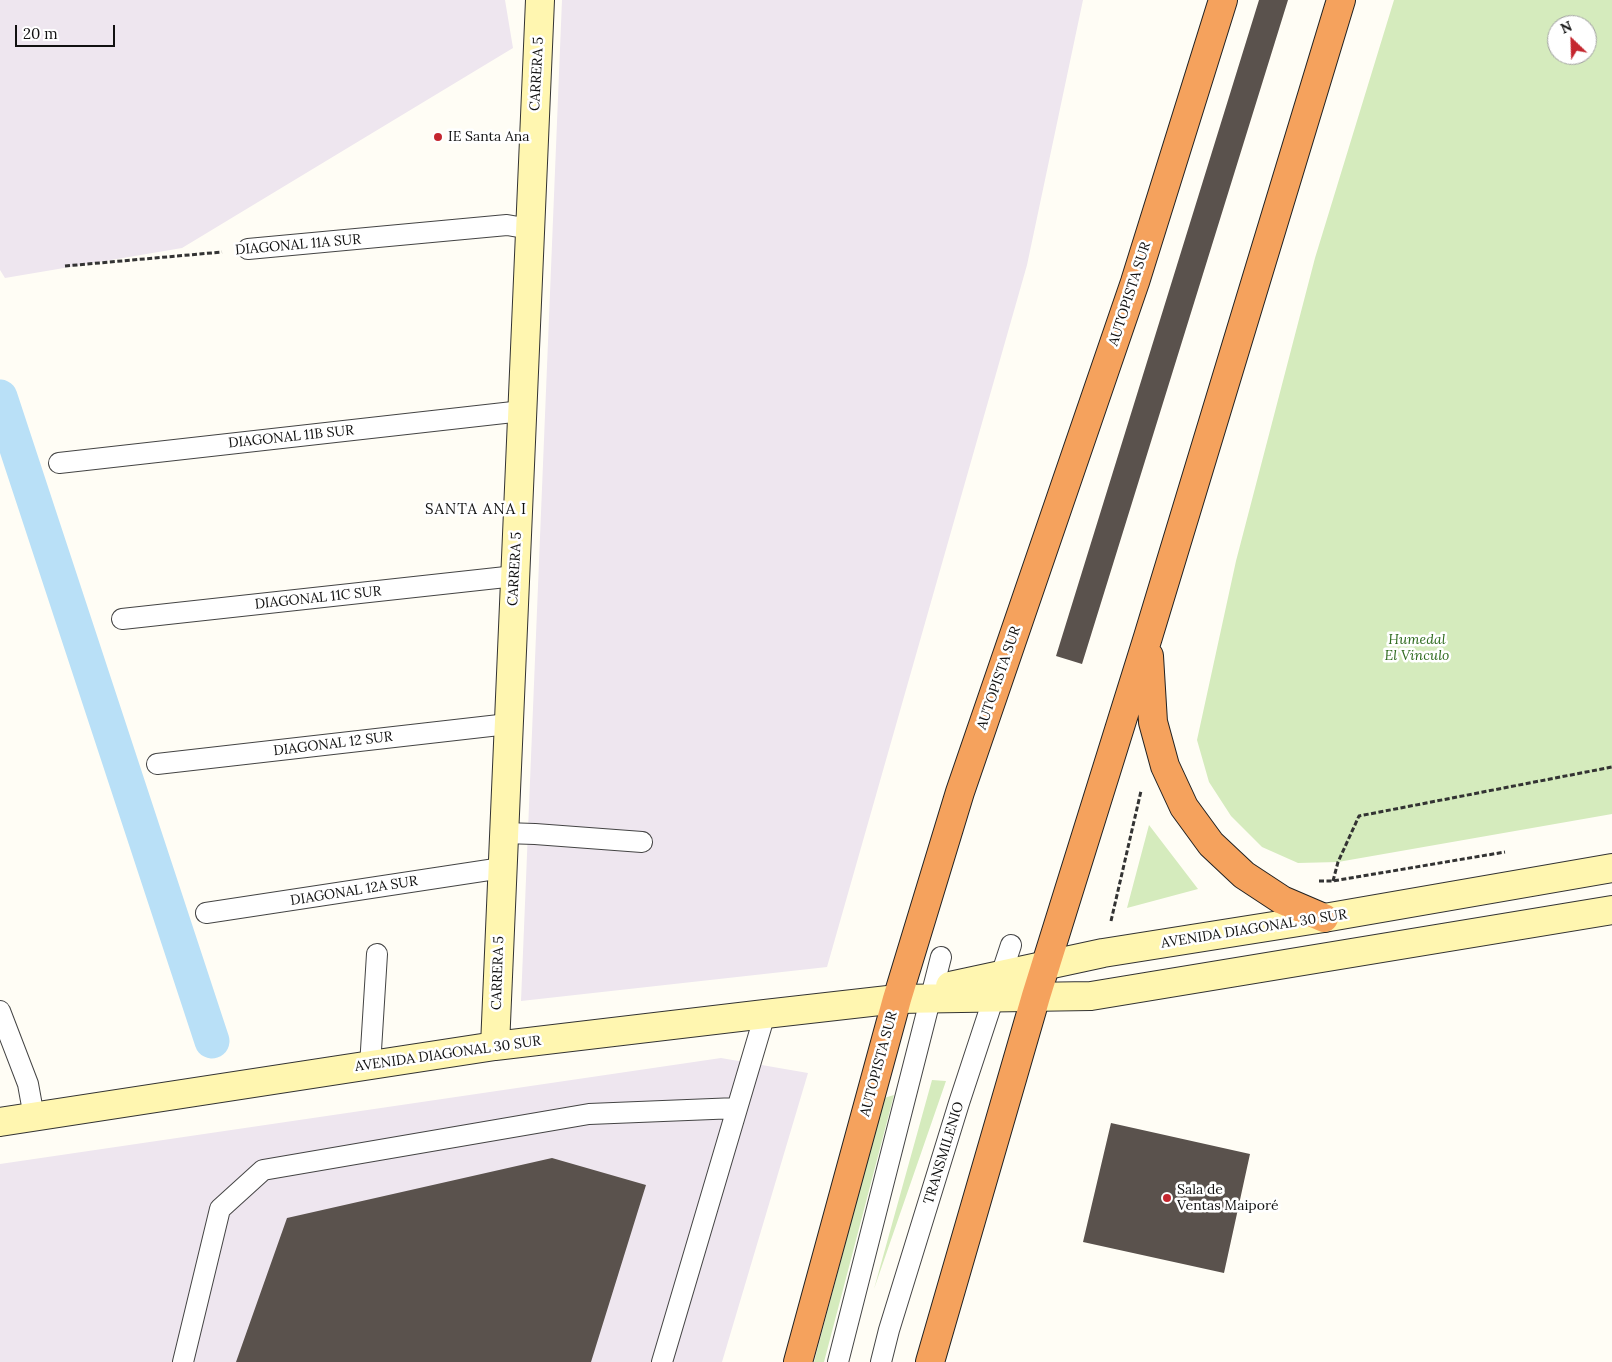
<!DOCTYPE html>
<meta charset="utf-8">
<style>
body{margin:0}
#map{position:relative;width:1612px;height:1362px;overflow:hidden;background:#fffdf5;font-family:Lora,serif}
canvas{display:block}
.north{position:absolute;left:1547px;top:15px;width:50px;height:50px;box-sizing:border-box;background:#fff;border:1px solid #a0a0a0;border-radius:50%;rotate:336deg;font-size:14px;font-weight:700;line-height:20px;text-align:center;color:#111}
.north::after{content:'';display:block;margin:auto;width:18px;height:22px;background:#c4262e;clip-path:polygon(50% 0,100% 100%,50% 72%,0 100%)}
.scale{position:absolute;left:15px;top:25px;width:100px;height:22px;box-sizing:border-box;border:2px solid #111;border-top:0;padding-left:6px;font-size:15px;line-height:18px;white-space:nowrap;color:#111;-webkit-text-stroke:4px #fff;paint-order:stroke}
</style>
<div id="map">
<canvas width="1612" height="1362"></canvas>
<div class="north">N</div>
<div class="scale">20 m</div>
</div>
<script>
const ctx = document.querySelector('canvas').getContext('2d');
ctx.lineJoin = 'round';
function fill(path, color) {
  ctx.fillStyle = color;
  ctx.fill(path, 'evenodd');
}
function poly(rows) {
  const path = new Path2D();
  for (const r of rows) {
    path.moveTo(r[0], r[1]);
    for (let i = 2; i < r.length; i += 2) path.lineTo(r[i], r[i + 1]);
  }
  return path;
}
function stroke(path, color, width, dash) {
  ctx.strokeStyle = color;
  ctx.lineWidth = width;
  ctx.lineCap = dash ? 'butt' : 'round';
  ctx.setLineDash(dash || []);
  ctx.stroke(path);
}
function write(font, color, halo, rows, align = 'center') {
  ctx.font = font + ' Lora,serif';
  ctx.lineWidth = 5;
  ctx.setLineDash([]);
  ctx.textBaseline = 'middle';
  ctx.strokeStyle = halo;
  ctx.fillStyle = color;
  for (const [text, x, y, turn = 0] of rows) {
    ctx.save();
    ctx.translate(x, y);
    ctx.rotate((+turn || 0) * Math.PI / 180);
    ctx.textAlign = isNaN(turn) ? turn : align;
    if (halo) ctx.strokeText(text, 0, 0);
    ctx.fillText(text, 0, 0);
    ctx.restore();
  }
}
const industrial = poly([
 [0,0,505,0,513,48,182,248,5,278,0,270],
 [562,0,1083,0,1027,265,827,967,521,1001],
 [721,1058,808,1073,722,1362,0,1362,0,1164]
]);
const green = poly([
 [1394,0,1612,0,1612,814,1338,862,1298,863,1262,847,1231,816,1209,782,1197,740,1236,561,1315,258],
 [1557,25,1587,25,1587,55,1557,55],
 [1149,825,1198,889,1127,908],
 [932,1080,946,1081,874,1289],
 [894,1095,824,1362,814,1362,884,1098]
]);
const canal = poly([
 [0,397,212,1041]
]);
const building = poly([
 [1259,0,1288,0,1082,664,1056,656],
 [1111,1123,1250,1154,1224,1273,1083,1242],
 [552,1158,646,1185,591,1362,236,1362,287,1218]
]);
const path = poly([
 [65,266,222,252],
 [1319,881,1333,881,1505,852],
 [1333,881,1338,862,1359,816,1612,767],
 [1111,921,1141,791]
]);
const lane = poly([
 [248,249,507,225,530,229],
 [59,463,522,411],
 [122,619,515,576],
 [157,764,508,724],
 [504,833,535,834,642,842],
 [206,913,502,868],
 [0,1011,28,1084,34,1117],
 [370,1066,377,954],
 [183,1362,220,1209,263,1170,589,1114,737,1108],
 [662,1362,765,1014],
 [838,1362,941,957],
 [881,1362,889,1330,959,1103,1011,945]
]);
const secondary = poly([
 [950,986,1103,953,1324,918,1612,868],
 [495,1046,540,0],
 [0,1122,495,1046,765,1014,897,999,1091,996,1612,910]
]);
const highway = poly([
 [1149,656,1153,722,1165,766,1184,807,1211,844,1244,875,1282,900,1324,918],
 [798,1362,897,999,960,792,1135,282,1223,0],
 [930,1362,1036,996,1148,637,1341,0]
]);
const markers = [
 [438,137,5,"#c4262e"],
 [1167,1198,5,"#c4262e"]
];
const streetNames = [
 ["CARRERA 5",537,74,-87],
 ["DIAGONAL 11A SUR",298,245,-5],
 ["AUTOPISTA SUR",1130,294,-72],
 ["DIAGONAL 11B SUR",291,437,-6],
 ["CARRERA 5",515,569,-87],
 ["DIAGONAL 11C SUR",318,598,-6],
 ["AUTOPISTA SUR",999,678,-71],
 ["DIAGONAL 12 SUR",333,744,-7],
 ["DIAGONAL 12A SUR",354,891,-9],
 ["AVENIDA DIAGONAL 30 SUR",1254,929,-9],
 ["CARRERA 5",498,973,-88],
 ["AVENIDA DIAGONAL 30 SUR",448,1054,-8],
 ["AUTOPISTA SUR",879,1064,-75],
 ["TRANSMILENIO",944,1153,-73]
];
const poiNames = [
 ["IE Santa Ana",448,137],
 ["Sala de",1177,1190],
 ["Ventas Maiporé",1177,1206]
];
const parkNames = [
 ["Humedal",1417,640],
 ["El Vinculo",1417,656]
];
const neighbourhoodNames = [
 ["SANTA ANA I",476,510]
];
fill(industrial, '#eee6ef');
fill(green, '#d5ebbd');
stroke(canal, '#b9e0f7', 35);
fill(building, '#5a524d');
stroke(lane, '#444', 22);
stroke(secondary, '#333', 30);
stroke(highway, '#222', 30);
stroke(path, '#333', 3, [5, 2.5]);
stroke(lane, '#fff', 20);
stroke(secondary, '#fff6b0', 28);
stroke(highway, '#f5a25d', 28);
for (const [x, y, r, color] of markers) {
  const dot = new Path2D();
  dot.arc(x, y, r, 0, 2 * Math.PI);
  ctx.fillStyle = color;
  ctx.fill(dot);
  stroke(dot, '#fff', 2);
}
write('14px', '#111', '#fff', streetNames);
write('14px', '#111', '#fff', poiNames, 'left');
write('italic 14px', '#2f6b1f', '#fff', parkNames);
ctx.letterSpacing = '1px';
write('15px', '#111', '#fff', neighbourhoodNames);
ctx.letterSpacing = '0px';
</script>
